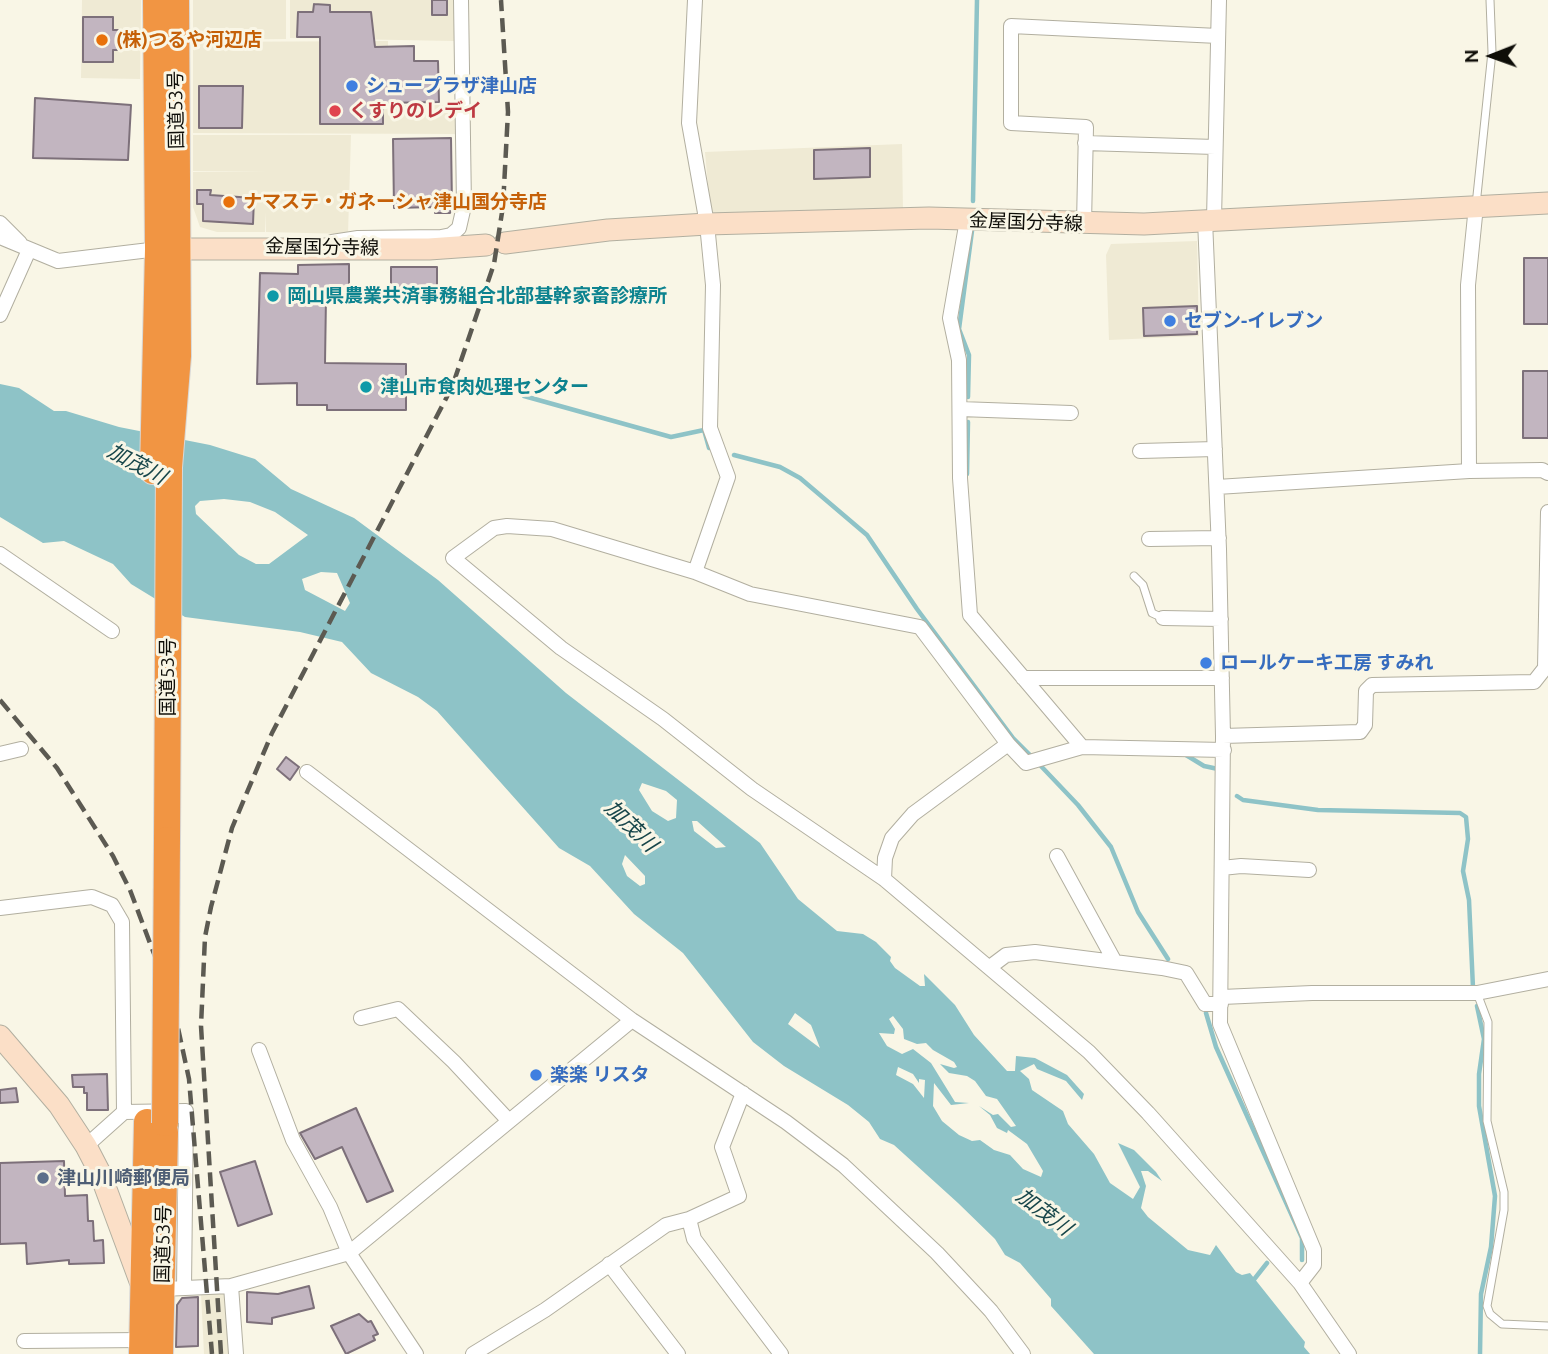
<!DOCTYPE html>
<meta charset="utf-8">
<style>
body{margin:0}
#map{position:relative;width:1548px;height:1354px;overflow:hidden;background:#f9f6e6;font-family:Ubuntu,sans-serif}
canvas{display:block}
.north{position:absolute;left:1457px;top:21px;width:70px;height:70px;-webkit-text-stroke:5px #f9f6e6;paint-order:stroke;rotate:269deg;font-size:19px;font-weight:700;line-height:28px;text-align:center;color:#0e0d08}
.north::after{content:'';display:block;margin:auto;width:24px;height:32px;background:#0e0d08;clip-path:polygon(50% 0,100% 100%,50% 72%,0 100%)}
</style>
<div id="map">
<canvas width="1548" height="1354"></canvas>
<div class="north">N</div>
</div>
<script>
const ctx = document.querySelector('canvas').getContext('2d');
ctx.lineJoin = 'round';
function fill(path, color) {
  ctx.fillStyle = color;
  ctx.fill(path, 'evenodd');
}
function poly(rows) {
  const path = new Path2D();
  for (const r of rows) {
    path.moveTo(r[0], r[1]);
    for (let i = 2; i < r.length; i += 2) path.lineTo(r[i], r[i + 1]);
  }
  return path;
}
function stroke(path, color, width, dash) {
  ctx.strokeStyle = color;
  ctx.lineWidth = width;
  ctx.lineCap = dash ? 'butt' : 'round';
  ctx.setLineDash(dash || []);
  ctx.stroke(path);
}
function write(font, color, halo, rows, align = 'center') {
  ctx.font = font + ' Ubuntu,"Noto Sans JP",sans-serif';
  ctx.lineWidth = 6;
  ctx.setLineDash([]);
  ctx.textBaseline = 'middle';
  ctx.strokeStyle = halo;
  ctx.fillStyle = color;
  for (const [text, x, y, turn = 0] of rows) {
    ctx.save();
    ctx.translate(x, y);
    ctx.rotate((+turn || 0) * Math.PI / 180);
    ctx.textAlign = isNaN(turn) ? turn : align;
    if (halo) ctx.strokeText(text, 0, 0);
    ctx.fillText(text, 0, 0);
    ctx.restore();
  }
}
const built = poly([
 [82,0,141,0,140,79,81,78],
 [193,0,286,0,286,39,193,40],
 [290,0,454,0,454,41,290,38],
 [388,41,389,105,456,105,457,134,193,133,193,42],
 [193,135,351,135,348,234,266,232,266,212,265,232,217,232,200,227,193,207,193,172,267,172,193,171],
 [902,144,903,211,711,218,705,152],
 [1197,241,1199,336,1109,340,1106,255,1111,244],
 [225,1293,229,1354,204,1354,201,1294]
]);
const water = poly([
 [0,384,19,388,54,411,66,411,119,427,210,445,255,459,291,489,354,518,438,580,566,693,760,843,798,899,837,931,863,934,876,942,891,957,890,961,895,968,920,986,925,986,924,974,955,1005,974,1035,1007,1071,1015,1071,1016,1056,1035,1058,1067,1075,1084,1094,1082,1100,1066,1081,1037,1069,1034,1064,1020,1071,1029,1079,1032,1090,1063,1111,1068,1124,1094,1154,1110,1183,1133,1199,1140,1187,1118,1143,1134,1150,1156,1172,1162,1181,1148,1171,1141,1171,1146,1186,1141,1208,1148,1217,1188,1250,1210,1255,1216,1245,1236,1272,1242,1275,1250,1273,1305,1342,1304,1347,1310,1354,1094,1354,1051,1306,1051,1299,1020,1263,1005,1255,995,1239,958,1203,894,1145,880,1139,869,1122,848,1105,784,1066,753,1042,683,953,634,914,590,866,559,848,437,711,418,697,371,673,342,642,300,632,185,617,131,584,113,564,64,541,43,543,0,517],
 [224,499,250,502,275,512,308,535,269,564,256,564,239,555,196,514,195,506,200,501],
 [321,572,337,573,350,603,345,611,305,590,302,579],
 [642,783,666,791,677,800,676,818,668,821,652,811,639,790],
 [692,821,697,821,726,847,716,848,694,831],
 [625,855,645,876,645,884,640,886,627,876,622,864],
 [795,1013,811,1025,820,1048,788,1024],
 [893,1016,903,1029,904,1039,917,1044,926,1043,933,1050,954,1062,957,1067,954,1068,940,1064,949,1073,967,1076,975,1081,986,1096,997,1099,1016,1126,1011,1127,998,1114,993,1115,979,1106,990,1115,997,1128,1007,1133,1008,1130,1027,1144,1043,1171,1041,1177,1023,1169,1010,1155,994,1150,980,1140,972,1141,959,1135,942,1121,933,1106,934,1083,951,1105,969,1103,955,1102,931,1063,913,1049,902,1054,887,1046,879,1033,894,1034,895,1029,889,1019],
 [898,1067,913,1074,919,1083,919,1079,925,1080,924,1098,913,1084,896,1075]
]);
const stream = poly([
 [973,201,977,0],
 [524,396,671,437,704,430,709,448],
 [968,397,969,355,959,329,972,231],
 [734,455,780,467,800,478,867,535,917,609,1013,738,1031,756],
 [967,474,968,422],
 [1186,755,1204,766,1218,769],
 [1039,764,1078,805,1111,847,1138,912,1168,959],
 [1237,796,1243,800,1318,810,1460,813,1466,817,1468,839,1463,871,1469,900,1473,988],
 [1477,1006,1484,1039,1479,1074,1479,1106,1495,1196,1491,1247,1481,1294,1480,1354],
 [1206,1013,1216,1047,1302,1238,1302,1260],
 [1252,1282,1267,1263]
]);
const building = poly([
 [432,0,447,0,447,15,432,15,432,0],
 [314,4,330,5,330,12,371,12,375,47,414,46,414,61,438,61,439,102,383,103,383,124,320,124,320,37,297,37,298,12,313,12,314,4],
 [83,17,113,17,113,30,121,30,121,50,113,50,113,62,83,62,83,17],
 [199,86,243,86,242,128,199,128,199,86],
 [35,98,131,105,128,160,33,158,35,98],
 [451,138,452,206,450,213,435,213,435,207,394,208,393,139,451,138],
 [870,148,870,177,814,179,814,150,870,148],
 [197,190,211,190,210,195,254,198,253,224,203,221,203,204,197,204,197,190],
 [1524,258,1548,258,1548,324,1524,324,1524,258],
 [349,264,349,297,326,297,325,363,406,364,406,410,327,410,327,405,297,405,297,383,257,384,260,273,298,274,298,265,349,264],
 [391,267,437,267,437,290,391,290,391,267],
 [1197,306,1197,334,1144,336,1143,308,1197,306],
 [1523,371,1548,371,1548,438,1523,438,1523,371],
 [286,757,299,767,290,780,277,769,286,757],
 [107,1074,108,1110,87,1110,87,1093,84,1093,84,1087,73,1087,72,1075,107,1074],
 [16,1088,18,1102,0,1103,0,1090,16,1088],
 [356,1108,393,1191,367,1202,342,1147,315,1159,300,1133,356,1108],
 [64,1161,65,1196,87,1195,88,1221,93,1221,94,1241,103,1240,104,1263,69,1264,69,1260,27,1264,26,1243,0,1244,0,1163,64,1161],
 [255,1161,272,1214,238,1226,220,1172,255,1161],
 [309,1286,314,1308,272,1318,272,1324,247,1322,247,1292,278,1294,309,1286],
 [198,1297,198,1346,176,1347,177,1305,182,1298,198,1297],
 [359,1314,368,1322,371,1321,378,1334,373,1336,375,1340,346,1354,331,1326,359,1314]
]);
const lane = poly([
 [1476,205,1492,52,1490,0],
 [1134,576,1143,585,1152,613,1163,618],
 [1477,993,1488,1022,1487,1121,1504,1192,1504,1210,1487,1306,1490,1314,1502,1324,1548,1326]
]);
const street = poly([
 [695,0,689,123,707,224,713,285,710,428,728,477,695,572,552,529,507,526,494,528,453,558,561,648,663,719,752,789,884,879,1089,1052,1148,1113,1300,1283,1349,1354],
 [1085,143,1215,147],
 [1214,219,1219,0],
 [967,220,950,318,959,360,960,478,970,615,1082,747,1224,750],
 [1205,220,1219,549,1223,736,1220,1024,1314,1250,1314,1265,1300,1283],
 [0,223,20,243],
 [1084,224,1086,127,1011,123,1011,26,1218,36],
 [0,237,58,261,158,249],
 [332,242,358,238,441,237,451,235,459,228,464,206,461,0],
 [0,315,29,250],
 [960,409,1071,413],
 [1140,451,1215,449],
 [1469,471,1468,285,1476,206],
 [1217,487,1469,471,1542,470,1548,473],
 [1149,539,1219,538],
 [0,554,112,631],
 [695,572,750,594,920,627,1008,744,913,814,892,838,885,858,884,879],
 [1163,618,1221,619],
 [1023,678,1222,678],
 [1223,736,1360,732,1365,725,1366,691,1372,685,1534,682,1545,668,1548,512],
 [1008,744,1026,763,1082,747],
 [0,754,21,749],
 [307,772,632,1020,786,1122,843,1165,937,1253,991,1311,1023,1354],
 [1057,856,1115,962],
 [1222,868,1241,866,1309,870],
 [0,908,92,897,112,905,122,922,124,1112,86,1146],
 [990,967,1006,955,1035,952,1162,968,1186,973,1205,1004,1221,1004],
 [1222,997,1312,993,1477,993,1548,979],
 [361,1018,398,1009,454,1062,509,1121],
 [259,1050,293,1140,330,1207,349,1253,416,1354],
 [124,1112,186,1111,184,1288],
 [689,1219,694,1239,781,1354],
 [609,1264,678,1354],
 [231,1286,236,1354],
 [162,1289,231,1286,349,1253,632,1020],
 [24,1341,142,1340],
 [473,1354,545,1310,666,1225,689,1219,739,1196,722,1147,743,1093]
]);
const secondary = poly([
 [505,243,608,230,707,224,929,218,1144,224,1548,203],
 [163,249,429,249,486,245],
 [0,1036,59,1105,86,1146,100,1173,140,1281]
]);
const highway = poly([
 [153,471,158,249,156,0],
 [167,840,169,467,178,356,176,0],
 [142,1354,147,1122],
 [160,1354,165,1132]
]);
const rail = poly([
 [0,700,57,768,113,856,130,890,159,967,178,1028,189,1079,212,1354],
 [221,1354,201,1026,205,937,211,907,232,828,272,733,452,387,494,264,503,206,508,112,501,0]
]);
const highwayBridge = poly([
 [165,1123,167,840]
]);
const markers = [
 [102,40,7,"#e8710a"],
 [352,86,7,"#3f7fe0"],
 [335,111,7,"#e0444e"],
 [229,202,7,"#e8710a"],
 [273,296,7,"#0f9aa8"],
 [1170,321,7,"#3f7fe0"],
 [366,387,7,"#0f9aa8"],
 [1206,663,7,"#3f7fe0"],
 [536,1075,7,"#3f7fe0"],
 [43,1178,7,"#5c6f8a"]
];
const foodNames = [
 ["(株)つるや河辺店",116,40],
 ["ナマステ・ガネーシャ津山国分寺店",243,202]
];
const shopNames = [
 ["シュープラザ津山店",366,86],
 ["セブン-イレブン",1184,321],
 ["ロールケーキ工房 すみれ",1220,663],
 ["楽楽 リスタ",550,1075]
];
const streetNames = [
 ["国道53号",176,110,-91],
 ["金屋国分寺線",1026,222,2],
 ["金屋国分寺線",322,247,1],
 ["国道53号",168,677,-90],
 ["国道53号",163,1244,-89]
];
const healthNames = [
 ["くすりのレデイ",349,111]
];
const cultureNames = [
 ["岡山県農業共済事務組合北部基幹家畜診療所",287,296],
 ["津山市食肉処理センター",380,387]
];
const serviceNames = [
 ["津山川崎郵便局",57,1178]
];
const waterNames = [
 ["加茂川",137,464,28],
 ["加茂川",631,826,44],
 ["加茂川",1044,1212,37]
];
fill(built, '#efead4');
fill(water, '#8ec3c7');
stroke(stream, '#8ec3c7', 4.5);
fill(building, '#c2b5c0');
stroke(building, '#7d707a', 2);
stroke(lane, '#b2afa0', 9);
stroke(street, '#b2afa0', 16);
stroke(secondary, '#b2afa0', 23);
stroke(highway, '#d8d8d7', 28);
stroke(lane, '#fff', 7);
stroke(street, '#fff', 14);
stroke(secondary, '#fbdfc7', 21);
stroke(highway, '#f19543', 26);
stroke(rail, '#5c5a52', 4.5, [14, 7]);
stroke(highwayBridge, '#d8d8d7', 28, []);
stroke(highwayBridge, '#f19543', 26);
for (const [x, y, r, color] of markers) {
  const dot = new Path2D();
  dot.arc(x, y, r, 0, 2 * Math.PI);
  ctx.fillStyle = color;
  ctx.fill(dot);
  stroke(dot, '#f9f6e6', 2.5);
}
write('bold 19px', '#c56008', '#f9f6e6', foodNames, 'left');
write('bold 19px', '#366cbe', '#f9f6e6', shopNames, 'left');
write('19px', '#0e0d08', '#f9f6e6', streetNames);
write('bold 19px', '#be3a42', '#f9f6e6', healthNames, 'left');
write('bold 19px', '#0d838f', '#f9f6e6', cultureNames, 'left');
write('bold 19px', '#4e5e75', '#f9f6e6', serviceNames, 'left');
write('italic 21px', '#17464a', '#f9f6e6', waterNames);
</script>
